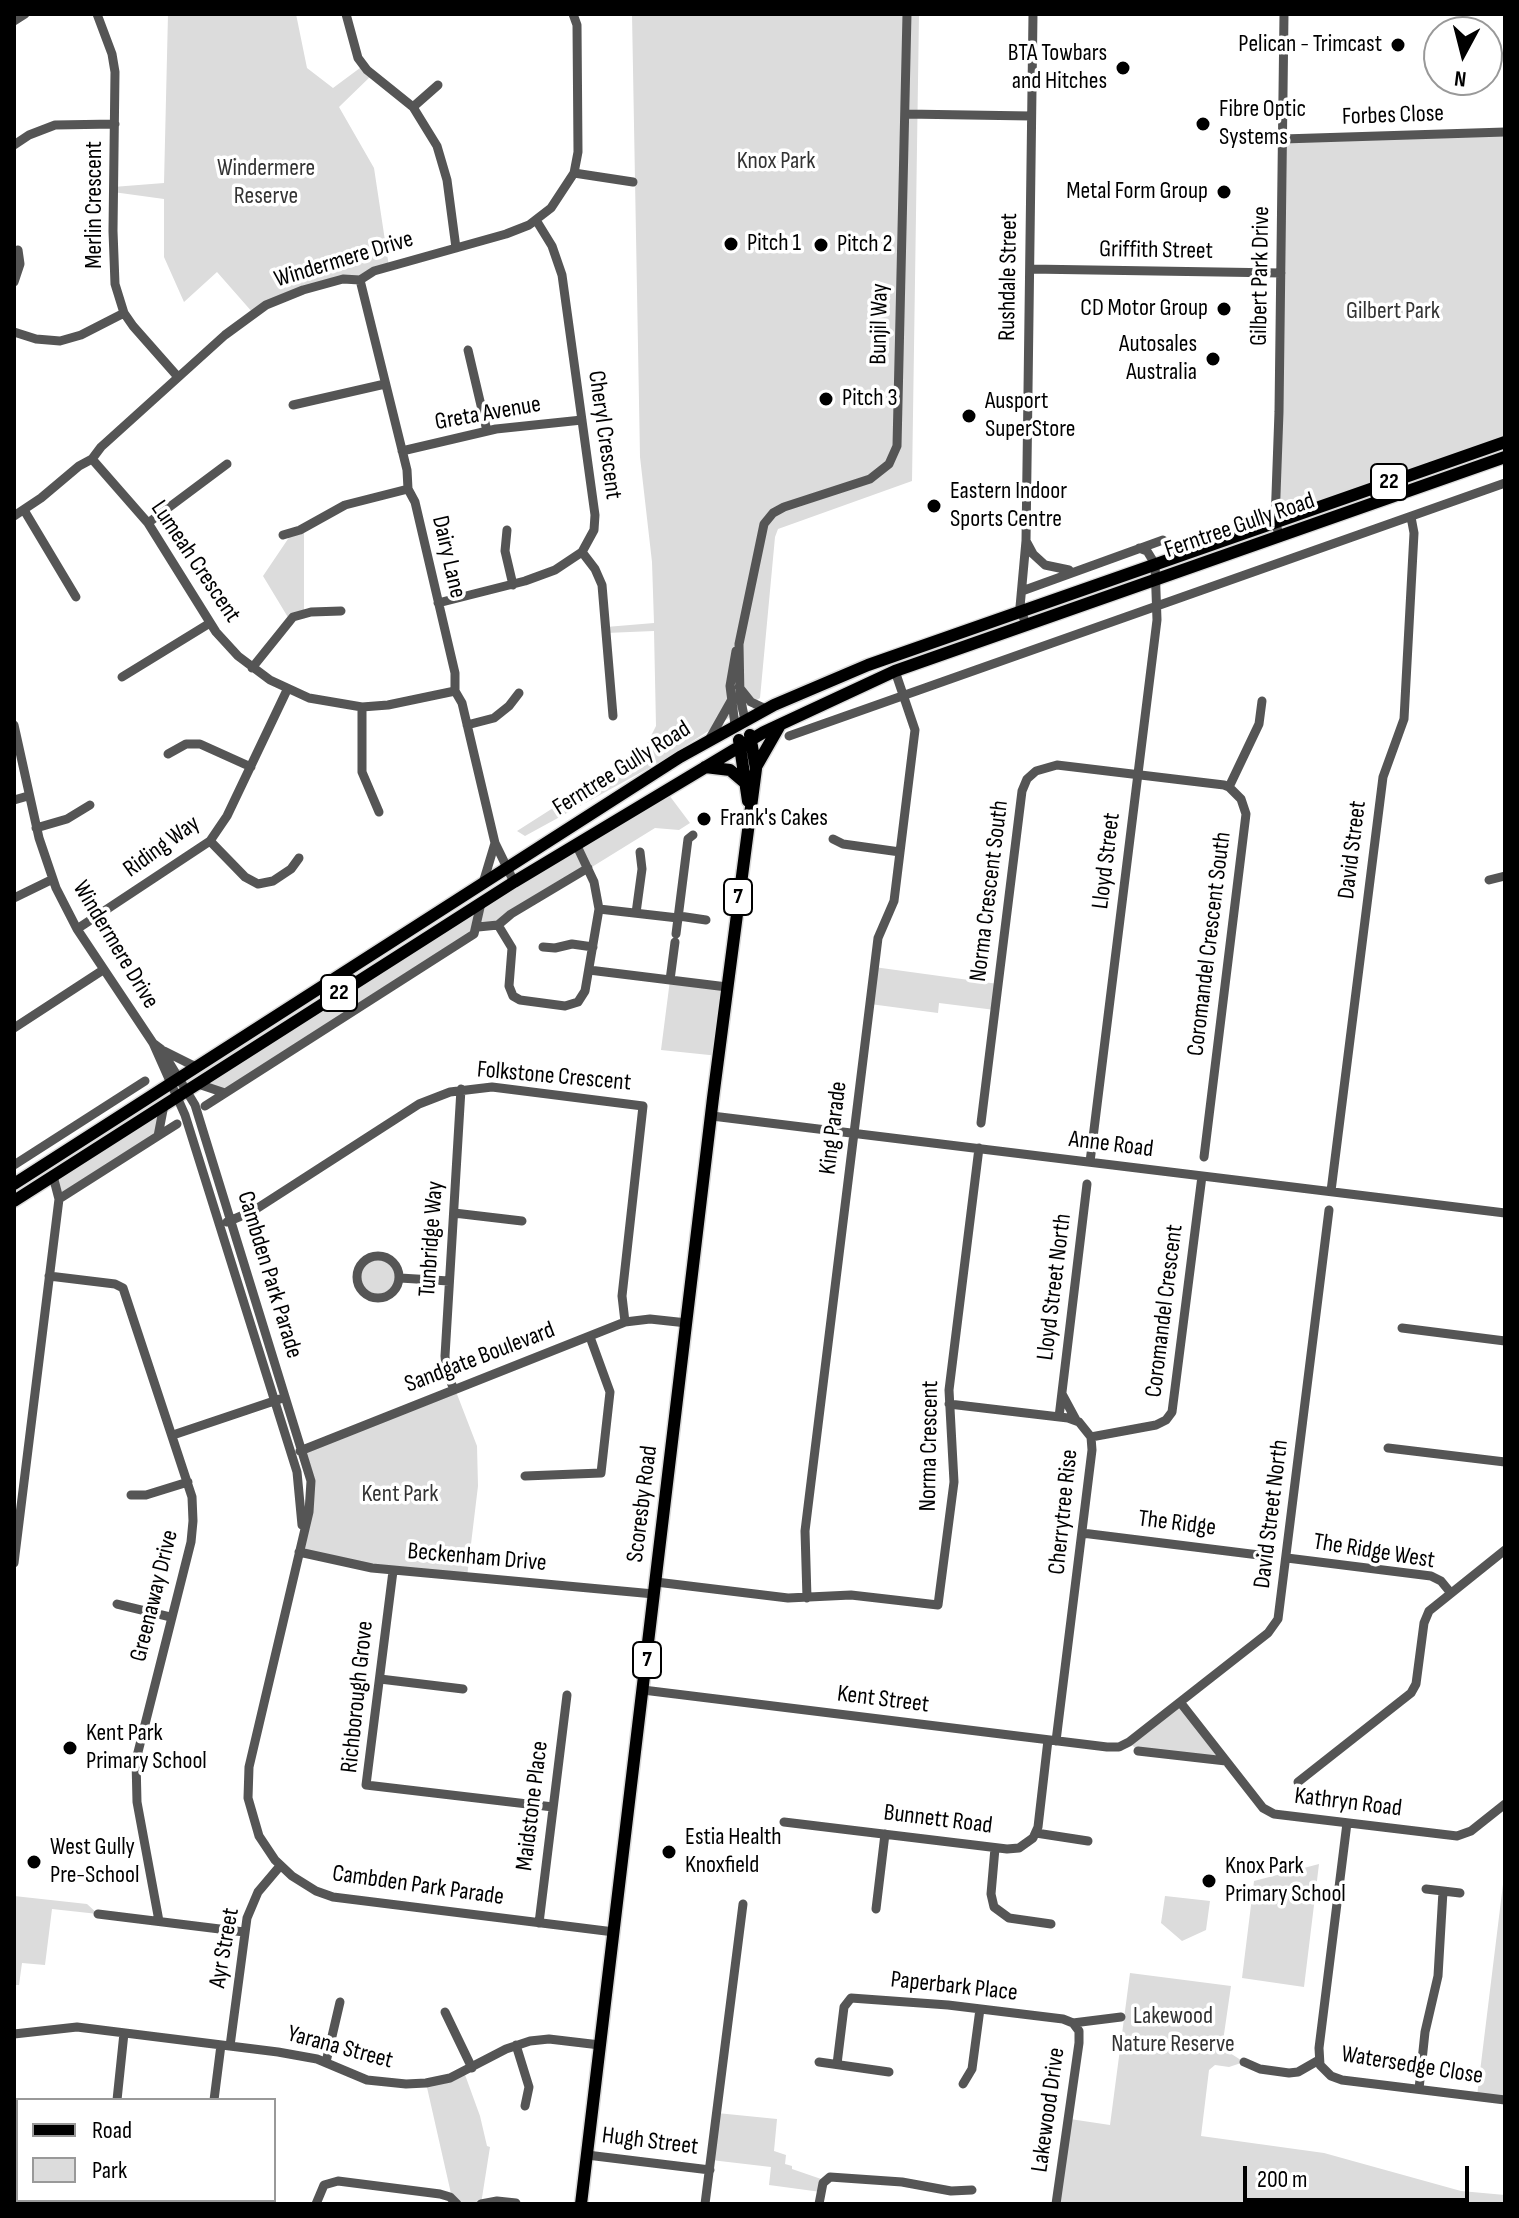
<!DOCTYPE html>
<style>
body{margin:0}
#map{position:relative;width:1519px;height:2218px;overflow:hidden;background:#fff;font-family:"Sofia Sans Condensed",sans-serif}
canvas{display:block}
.frame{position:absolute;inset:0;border:16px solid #000;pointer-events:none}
.legend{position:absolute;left:16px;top:2098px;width:260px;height:104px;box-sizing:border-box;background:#fff;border:2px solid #999;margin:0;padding:10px 14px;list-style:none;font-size:24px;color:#000}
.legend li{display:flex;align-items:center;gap:16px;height:40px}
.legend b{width:40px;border:2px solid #999}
.north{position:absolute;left:1423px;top:16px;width:80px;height:80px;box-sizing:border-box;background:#fff;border:2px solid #999;border-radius:50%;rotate:187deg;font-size:22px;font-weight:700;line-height:32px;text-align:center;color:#000}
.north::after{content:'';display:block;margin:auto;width:28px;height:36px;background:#000;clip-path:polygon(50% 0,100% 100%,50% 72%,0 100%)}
.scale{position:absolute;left:1243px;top:2166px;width:226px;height:36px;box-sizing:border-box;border:4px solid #000;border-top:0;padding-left:10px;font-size:24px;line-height:28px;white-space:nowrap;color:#000;-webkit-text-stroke:6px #fff;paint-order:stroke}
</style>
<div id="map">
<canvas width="1519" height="2218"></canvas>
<div class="frame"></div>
<ul class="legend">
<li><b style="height:10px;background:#000"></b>Road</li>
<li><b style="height:22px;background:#dcdcdc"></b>Park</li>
</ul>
<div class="north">N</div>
<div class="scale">200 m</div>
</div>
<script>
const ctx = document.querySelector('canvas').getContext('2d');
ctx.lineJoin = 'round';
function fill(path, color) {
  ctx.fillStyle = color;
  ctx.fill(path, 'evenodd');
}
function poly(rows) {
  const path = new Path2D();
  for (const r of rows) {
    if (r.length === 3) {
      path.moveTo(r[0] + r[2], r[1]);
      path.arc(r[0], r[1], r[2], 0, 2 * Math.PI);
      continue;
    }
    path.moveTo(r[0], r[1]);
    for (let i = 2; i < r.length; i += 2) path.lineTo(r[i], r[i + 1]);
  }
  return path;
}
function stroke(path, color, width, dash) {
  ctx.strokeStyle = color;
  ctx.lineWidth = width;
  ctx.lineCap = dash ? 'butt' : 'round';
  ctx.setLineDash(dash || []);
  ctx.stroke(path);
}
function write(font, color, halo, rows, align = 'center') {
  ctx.font = font + ' "Sofia Sans Condensed",sans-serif';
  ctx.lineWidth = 7;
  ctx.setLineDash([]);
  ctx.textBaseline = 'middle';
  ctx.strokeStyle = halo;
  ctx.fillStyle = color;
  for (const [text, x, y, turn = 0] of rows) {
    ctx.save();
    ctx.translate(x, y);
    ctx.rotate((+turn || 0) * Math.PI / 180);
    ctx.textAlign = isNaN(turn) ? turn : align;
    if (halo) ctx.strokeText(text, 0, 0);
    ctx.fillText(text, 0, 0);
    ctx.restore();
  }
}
const green = poly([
 [168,14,296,14,307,68,333,88,364,65,373,74,339,107,374,168,389,267,366,275,343,279,253,313,217,272,184,302,164,257,164,199,113,192,113,187,164,183],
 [632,14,919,14,912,481,778,529,775,537,760,698,660,762,525,836,517,831,644,750,656,726,654,631,606,633,606,627,654,623,652,562,640,457],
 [1505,132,1505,442,1275,522,1283,139],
 [304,527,304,613,289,619,263,576,292,533],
 [666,791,690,823,679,830,655,828,498,925,478,927,225,1093,198,1084],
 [874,967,998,984,995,1010,939,1003,938,1013,870,1004],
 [670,980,727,987,719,1056,661,1050],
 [164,1105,158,1136,59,1199,53,1176],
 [378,1277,21],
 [455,1389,477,1446,478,1486,467,1577,393,1571,299,1552,311,1502,303,1450],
 [1180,1702,1226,1761,1138,1751,1129,1742],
 [1319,1864,1304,1987,1242,1978,1254,1881],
 [1505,1868,1505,2100,1477,2096],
 [14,1896,87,1904,98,1914,52,1909,45,1965,22,1963,19,1985,14,1985],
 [1165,1896,1210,1901,1206,1930,1182,1941,1161,1923],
 [1130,1973,1231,1986,1222,2048,1244,2062,1229,2067,1215,2065,1209,2070,1201,2136,1324,2153,1461,2191,1505,2195,1505,2204,1056,2204,1070,2119,1110,2125],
 [464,2072,480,2116,487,2146,490,2147,481,2204,457,2204,452,2198,426,2083],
 [717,2113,777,2119,774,2151,786,2155,785,2164,792,2166,792,2169,824,2180,821,2192,769,2185,771,2167,711,2160]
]);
const minor = poly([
 [97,14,112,54,115,72,113,231,115,284,124,313,133,326,178,377],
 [346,14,358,58,367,70,413,107,437,146,447,180,456,248],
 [14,21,25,14],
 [413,107,438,85],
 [906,114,1031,116],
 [1283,139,1505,132],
 [14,145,29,135,55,125,115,124],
 [574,173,633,182],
 [1030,269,1281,273],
 [360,280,407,470,408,489,415,502,455,673,455,691,462,703,495,843,514,882],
 [14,282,20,264,18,250],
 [14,332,36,339,60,341,81,335,124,313],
 [468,350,487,431],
 [293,405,385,384],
 [402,451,496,429,582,420],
 [92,459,148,523,216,632,238,656,270,680,309,698,362,707,388,705,455,691],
 [24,510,76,597],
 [14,516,41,498,79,466,92,459,101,447,225,335,266,305,303,290,343,279,360,280,374,271,506,234,529,225,551,208,574,173,578,152,577,25,573,14],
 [148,523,227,464],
 [507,530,505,551,513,585],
 [283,535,300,530,345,505,408,489],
 [1280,537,1275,522,1279,412,1284,14],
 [1026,541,1033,554,1045,565,1069,570],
 [582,552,595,569,602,585,613,716],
 [1022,591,1163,540],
 [438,603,525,581,555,570,582,552,594,530,595,515,562,275,552,246,536,220],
 [1026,625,1020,607,1026,541,1033,14],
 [252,668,293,617,311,612,341,611],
 [122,677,210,623],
 [739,687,751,702,766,709],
 [362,707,362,772,379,812],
 [745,720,740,697,739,644,764,524,773,513,784,507,870,479,889,464,897,446,907,14],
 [14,725,39,838,56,888,77,929,153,1043,185,1115,297,1472,302,1525],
 [467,725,494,718,509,706,519,693],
 [735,725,730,686,736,651],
 [789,736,1505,483],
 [709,740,731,701],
 [168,754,186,744,200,744,251,767],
 [1229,787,1259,724,1262,701],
 [14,800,28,796],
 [36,828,67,819,90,805],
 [833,839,843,844,900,852],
 [210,841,245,877,258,884,273,881,291,869,299,858],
 [1489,880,1505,876],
 [483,883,495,843],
 [14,898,53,879],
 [599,909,678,918],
 [636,913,642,869,640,852],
 [679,916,706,920],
 [498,925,512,948,509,986,513,996,520,1000,565,1006,578,1002,585,991,599,909,594,882,576,844],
 [478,927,498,925,511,914,588,868],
 [77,929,210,841,227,816,287,690],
 [676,934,688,839,693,835],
 [543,947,555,948,572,944,593,947],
 [589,970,727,987],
 [670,980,675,942],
 [14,1028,103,970],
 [153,1043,161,1049,195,1105,311,1481,309,1512,249,1767,248,1798,259,1836,275,1860,292,1876,316,1891,333,1897,614,1932],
 [164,1051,196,1067],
 [198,1084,225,1093],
 [205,1106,474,934,481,903],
 [712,1116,1505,1213],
 [981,1123,1022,791,1027,779,1036,771,1057,765,1224,785,1229,787,1241,799,1246,814,1204,1157],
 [158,1136,177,1124],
 [1090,1162,1157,620,1155,564,1147,551,1139,548],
 [14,1165,145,1081],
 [1331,1191,1383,777,1404,719,1414,533,1411,517],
 [59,1199,158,1136,164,1105],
 [454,1213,522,1221],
 [227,1222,253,1211,419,1104,450,1092,492,1087,643,1106,622,1296,625,1322],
 [378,1277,21],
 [49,1276,115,1284,123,1288,192,1497,193,1521,191,1542,136,1760,137,1802,159,1921],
 [400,1278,449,1281],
 [1402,1328,1505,1341],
 [454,1390,446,1369,445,1356,461,1089],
 [1062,1394,1076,1420],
 [949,1404,1068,1418,1079,1422,1091,1437,1092,1450,1056,1741],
 [1059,1417,1087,1184],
 [173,1435,280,1399],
 [1091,1437,1156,1425,1166,1420,1172,1412,1202,1176],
 [1388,1448,1505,1462],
 [300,1451,625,1322,650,1319,687,1323],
 [525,1476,601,1473,610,1392,590,1337],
 [131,1495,146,1495,188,1482],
 [1082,1533,1267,1556],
 [299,1552,372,1568,654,1594],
 [1287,1558,1431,1576,1441,1581,1450,1592],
 [14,1563,59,1199,53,1176],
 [393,1571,366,1785,553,1807],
 [656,1582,788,1598,851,1595,938,1605,954,1482,949,1390,979,1148],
 [807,1598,805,1531,878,938,894,901,915,730,895,671],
 [117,1604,171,1617],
 [380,1679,463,1689],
 [643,1690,1107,1747,1119,1747,1129,1742,1268,1633,1278,1619,1329,1210],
 [1180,1702,1263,1808,1274,1814,1457,1836,1471,1831,1505,1804],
 [1138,1751,1226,1761],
 [1298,1782,1411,1693,1416,1684,1424,1623,1429,1611,1505,1550],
 [784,1822,1007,1849,1019,1848,1033,1838,1038,1827,1048,1740],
 [1347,1823,1319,2048,1320,2065,1331,2076,1342,2080,1505,2100],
 [1036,1833,1088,1841],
 [995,1848,991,1894,994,1907,1009,1918,1051,1924],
 [1426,1889,1460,1893],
 [876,1909,885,1834],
 [98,1914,244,1932],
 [539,1923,567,1695],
 [445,2012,472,2068],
 [14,2034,77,2027,278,2052,317,2059,367,2080,406,2084,426,2083,450,2078,506,2049,530,2041,549,2039,600,2045],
 [516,2045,529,2087,525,2106],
 [230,2046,247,1918,258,1892,280,1866],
 [326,2062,340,2002],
 [819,2062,889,2072],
 [1244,2062,1260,2069,1289,2073,1298,2072,1319,2060],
 [837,2064,844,2007,851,1998,948,2005,1063,2019,1073,2023,1121,2017],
 [963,2084,972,2069,980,2009],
 [1419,2089,1425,2032,1438,1976,1443,1891],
 [117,2100,124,2033],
 [214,2100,221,2045],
 [587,2155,710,2170],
 [14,2158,18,2161],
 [111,2200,118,2204],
 [316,2204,324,2185,338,2181,440,2194,450,2197,457,2204],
 [481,2204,497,2201,516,2203],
 [705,2204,743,1904],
 [819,2204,823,2183,830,2177,902,2182,951,2191,972,2190],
 [1056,2204,1079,2043,1079,2031,1073,2023]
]);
const major = poly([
 [739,740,748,801],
 [705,767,730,770,744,782],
 [756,767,780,725],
 [14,1184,680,757,774,705,868,665,1505,442],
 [14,1201,514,882,764,732,895,671,1505,457],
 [581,2204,713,1098,756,769,750,735]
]);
const markers = [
 [1398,45,8,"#000"],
 [1123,68,8,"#000"],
 [1203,124,8,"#000"],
 [1224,192,8,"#000"],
 [731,244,8,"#000"],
 [821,245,8,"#000"],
 [1224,309,8,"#000"],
 [1213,359,8,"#000"],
 [826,399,8,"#000"],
 [969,416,8,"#000"],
 [934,506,8,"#000"],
 [704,819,8,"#000"],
 [70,1748,8,"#000"],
 [669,1852,8,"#000"],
 [34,1862,8,"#000"],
 [1209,1881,8,"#000"]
];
const shields = [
 [1389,482,36],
 [738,897,28],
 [339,993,36],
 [647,1660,28]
];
const shieldNames = [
 ["22",1389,482],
 ["7",738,897],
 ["22",339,993],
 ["7",647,1660]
];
const poiNames = [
 ["Pelican - Trimcast",1382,45,"right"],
 ["BTA Towbars",1107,54,"right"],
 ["and Hitches",1107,82,"right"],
 ["Fibre Optic",1219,110],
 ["Systems",1219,138],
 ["Metal Form Group",1208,192,"right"],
 ["Pitch 1",747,244],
 ["Pitch 2",837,245],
 ["CD Motor Group",1208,309,"right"],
 ["Autosales",1197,345,"right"],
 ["Australia",1197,373,"right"],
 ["Pitch 3",842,399],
 ["Ausport",985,402],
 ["SuperStore",985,430],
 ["Eastern Indoor",950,492],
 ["Sports Centre",950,520],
 ["Frank's Cakes",720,819],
 ["Kent Park",86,1734],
 ["Primary School",86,1762],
 ["Estia Health",685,1838],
 ["Knoxfield",685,1866],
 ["West Gully",50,1848],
 ["Pre-School",50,1876],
 ["Knox Park",1225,1867],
 ["Primary School",1225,1895]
];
const streetNames = [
 ["Forbes Close",1393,116,-2],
 ["Merlin Crescent",95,205,-90],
 ["Griffith Street",1156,251,1],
 ["Windermere Drive",344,260,-17],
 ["Gilbert Park Drive",1261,276,-89],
 ["Rushdale Street",1009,277,-89],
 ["Bunjil Way",880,324,-89],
 ["Greta Avenue",488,414,-10],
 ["Cheryl Crescent",604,435,82],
 ["Ferntree Gully Road",1240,526,-19],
 ["Dairy Lane",448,557,77],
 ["Lumeah Crescent",195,562,56],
 ["Ferntree Gully Road",622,769,-32],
 ["Riding Way",162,847,-36],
 ["David Street",1353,850,-83],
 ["Lloyd Street",1107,861,-83],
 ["Norma Crescent South",990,891,-83],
 ["Coromandel Crescent South",1210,944,-83],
 ["Windermere Drive",115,945,59],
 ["Folkstone Crescent",554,1077,5],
 ["King Parade",834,1128,-83],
 ["Anne Road",1111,1145,7],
 ["Tunbridge Way",432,1239,-86],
 ["Cambden Park Parade",269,1275,73],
 ["Lloyd Street North",1055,1287,-83],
 ["Coromandel Crescent",1165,1311,-83],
 ["Sandgate Boulevard",480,1358,-21],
 ["Norma Crescent",930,1446,-89],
 ["Scoresby Road",643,1504,-83],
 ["Cherrytree Rise",1064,1512,-84],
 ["David Street North",1272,1514,-83],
 ["The Ridge",1177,1524,7],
 ["The Ridge West",1374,1552,9],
 ["Beckenham Drive",477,1558,5],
 ["Greenaway Drive",155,1596,-76],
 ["Richborough Grove",358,1697,-84],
 ["Kent Street",883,1700,7],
 ["Kathryn Road",1348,1803,7],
 ["Maidstone Place",533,1806,-83],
 ["Bunnett Road",938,1820,7],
 ["Cambden Park Parade",418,1886,8],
 ["Ayr Street",225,1948,-80],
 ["Paperbark Place",954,1987,6],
 ["Yarana Street",340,2048,15],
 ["Watersedge Close",1412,2066,9],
 ["Lakewood Drive",1049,2110,-82],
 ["Hugh Street",650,2142,7]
];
const parkNames = [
 ["Knox Park",776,162],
 ["Windermere",266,169],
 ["Reserve",266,197],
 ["Gilbert Park",1393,312],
 ["Kent Park",400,1495],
 ["Lakewood",1173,2017],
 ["Nature Reserve",1173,2045]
];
fill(green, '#dcdcdc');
stroke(major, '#dbdbdb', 15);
stroke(minor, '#555', 9);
stroke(major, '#000', 12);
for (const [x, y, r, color] of markers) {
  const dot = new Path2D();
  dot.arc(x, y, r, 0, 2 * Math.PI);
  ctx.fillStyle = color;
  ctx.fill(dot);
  stroke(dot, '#fff', 3);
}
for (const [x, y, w] of shields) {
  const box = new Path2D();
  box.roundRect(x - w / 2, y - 18, w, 36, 6);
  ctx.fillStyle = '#fff';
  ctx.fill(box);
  stroke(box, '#000', 2);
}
write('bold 22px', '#000', null, shieldNames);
write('24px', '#000', '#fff', poiNames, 'left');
write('24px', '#000', '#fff', streetNames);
write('24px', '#333', '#fff', parkNames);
</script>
